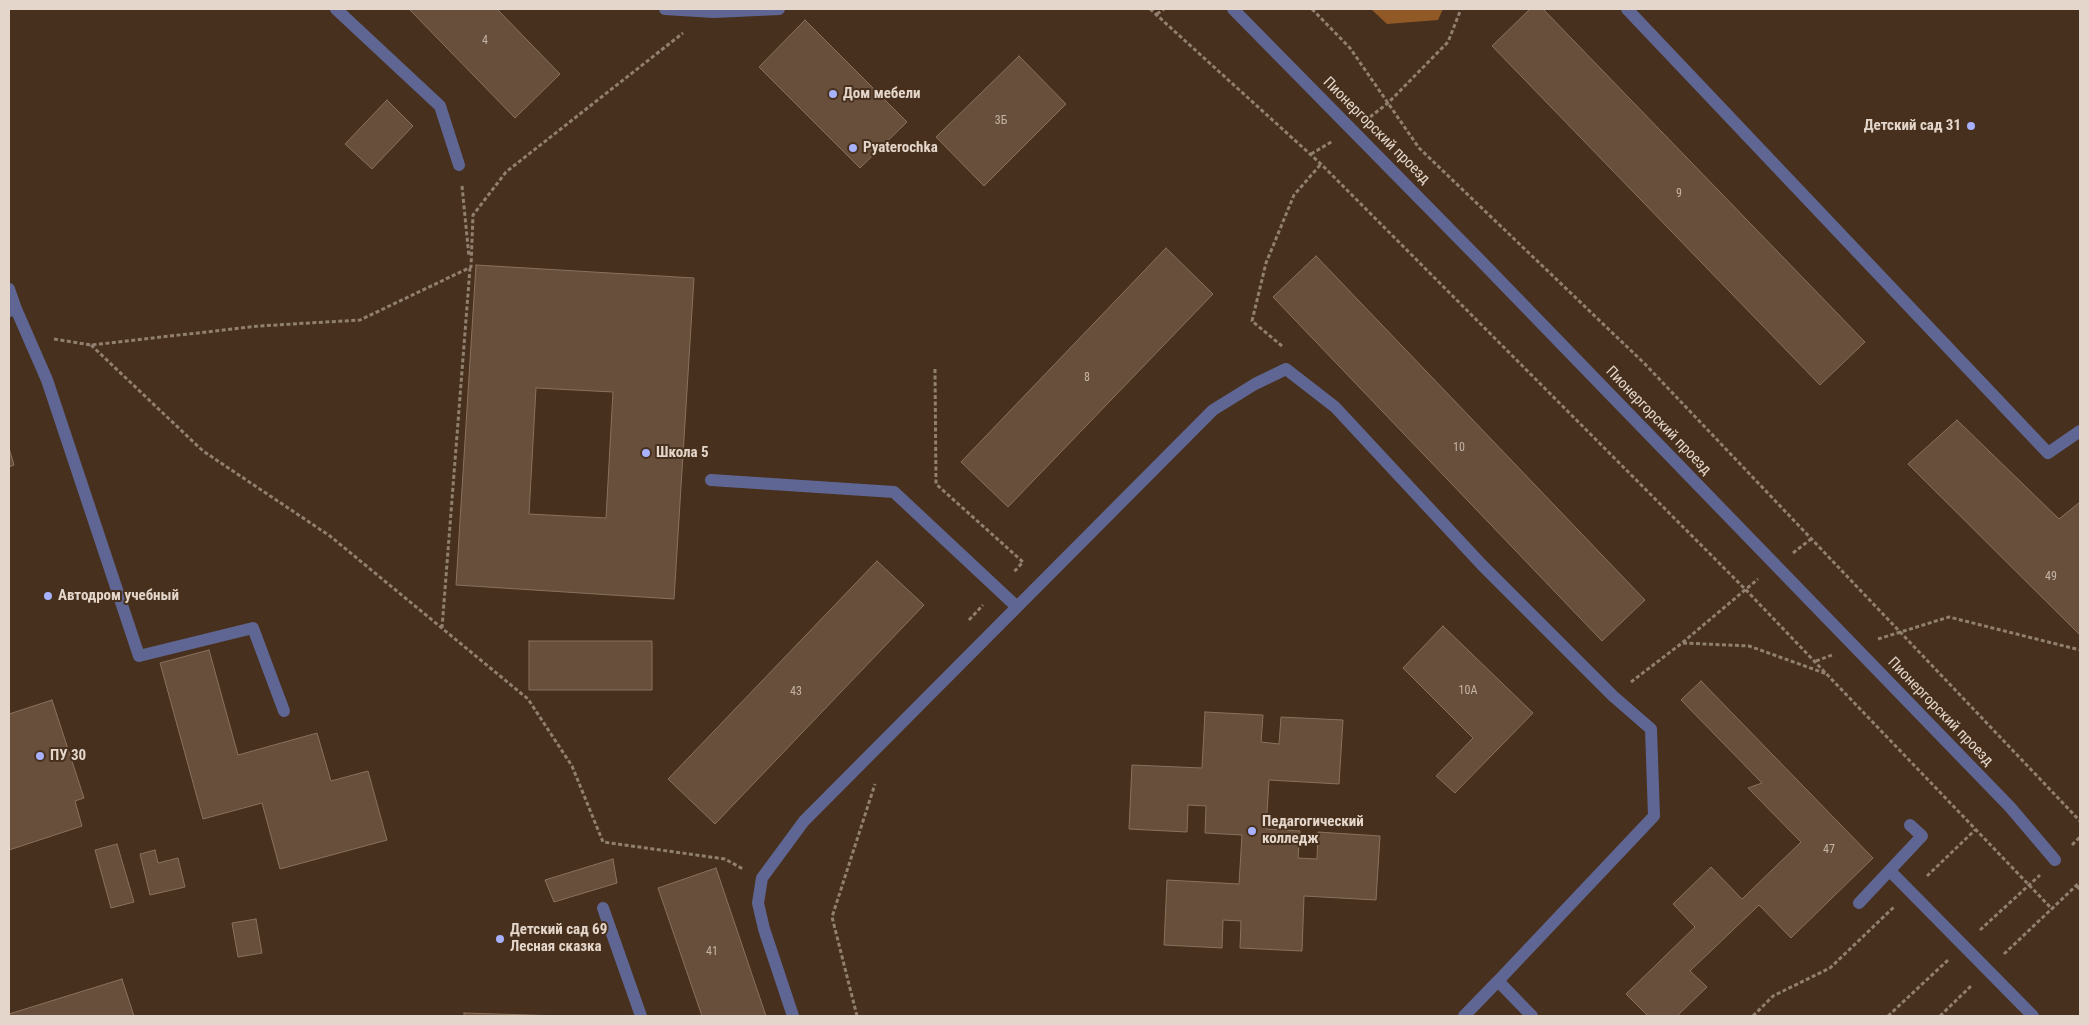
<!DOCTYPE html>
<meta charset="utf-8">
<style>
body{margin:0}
#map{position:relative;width:2089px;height:1025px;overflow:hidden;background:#47301d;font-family:"Roboto Condensed",sans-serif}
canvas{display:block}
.frame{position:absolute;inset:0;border:10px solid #e4d6ca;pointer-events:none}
</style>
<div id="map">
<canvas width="2089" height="1025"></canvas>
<div class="frame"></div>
</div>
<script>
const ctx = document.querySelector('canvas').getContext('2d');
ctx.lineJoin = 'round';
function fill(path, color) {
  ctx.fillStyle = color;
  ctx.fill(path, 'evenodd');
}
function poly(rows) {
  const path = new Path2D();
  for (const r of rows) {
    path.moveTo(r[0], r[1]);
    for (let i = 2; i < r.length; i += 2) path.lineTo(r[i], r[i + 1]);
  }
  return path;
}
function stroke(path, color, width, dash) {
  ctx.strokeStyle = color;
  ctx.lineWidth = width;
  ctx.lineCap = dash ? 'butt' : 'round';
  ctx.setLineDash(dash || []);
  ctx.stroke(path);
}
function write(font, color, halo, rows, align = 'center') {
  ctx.font = font + ' "Roboto Condensed",sans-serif';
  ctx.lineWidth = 4;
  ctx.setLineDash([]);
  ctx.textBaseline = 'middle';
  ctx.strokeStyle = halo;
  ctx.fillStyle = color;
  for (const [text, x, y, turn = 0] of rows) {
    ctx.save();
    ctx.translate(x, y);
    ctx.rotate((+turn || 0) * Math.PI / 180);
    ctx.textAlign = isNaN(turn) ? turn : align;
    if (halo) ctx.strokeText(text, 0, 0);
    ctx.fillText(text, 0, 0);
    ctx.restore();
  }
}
const forest = poly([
 [1371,9,1443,9,1438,20,1387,24]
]);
const building = poly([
 [409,9,497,9,560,74,515,118,409,9],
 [1530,9,1543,9,1865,342,1820,385,1492,46,1530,9],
 [805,20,907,122,860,168,759,67,805,20],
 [1019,56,1066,104,984,186,936,137,1019,56],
 [387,100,413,126,372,169,345,144,387,100],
 [1166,248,1213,294,1008,507,961,462,1166,248],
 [1316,256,1645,600,1602,641,1273,297,1316,256],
 [476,265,694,278,674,599,456,585,476,265],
 [536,388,613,392,606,518,529,514,536,388],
 [1957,420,2059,519,2080,502,2080,635,1908,464,1957,420],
 [9,448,14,465,9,467,9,448],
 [877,561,924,605,715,824,668,779,877,561],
 [1443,626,1533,713,1455,793,1436,776,1473,738,1403,668,1443,626],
 [529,641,652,641,652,690,529,690,529,641],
 [209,650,238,755,317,733,331,781,368,771,387,840,280,869,262,803,203,819,160,663,209,650],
 [1701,681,1873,858,1791,938,1759,905,1690,971,1707,987,1677,1016,1648,1016,1626,994,1695,927,1673,904,1711,867,1742,899,1801,842,1748,788,1762,783,1681,700,1701,681],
 [52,700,84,798,75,801,82,826,9,850,9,714,52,700],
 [1205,712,1263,715,1261,742,1279,744,1281,717,1343,720,1339,784,1269,780,1266,829,1300,831,1298,858,1317,859,1318,832,1380,836,1376,900,1304,896,1302,951,1240,948,1241,921,1223,920,1222,948,1164,945,1167,880,1239,884,1242,835,1205,833,1206,806,1188,805,1187,832,1129,829,1132,765,1202,768,1205,712],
 [117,844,134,902,111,908,95,850,117,844],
 [155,850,158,863,178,858,185,887,150,895,140,854,155,850],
 [613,859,617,883,554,902,545,880,613,859],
 [716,868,766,1016,702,1016,658,888,716,868],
 [256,919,262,953,238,957,232,923,256,919],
 [122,979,134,1016,9,1016,9,1014,122,979],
 [464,1013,562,1016,464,1016,464,1013]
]);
const path = poly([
 [1150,9,1321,164,1745,589,2052,909],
 [1312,9,1350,48,1419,148,1644,363,2080,821],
 [1157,14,1164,9],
 [1370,117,1388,103,1448,42,1461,9],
 [1311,154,1333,141],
 [462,186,469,257],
 [54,339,91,345,259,326,360,320,471,267,473,215,506,172,683,33],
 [91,345,203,451,330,536,528,699,572,766,603,842,725,859,743,869],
 [1282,346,1252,321,1266,263,1294,195,1321,164],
 [935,369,936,484,1023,562,1013,573],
 [1793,553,1811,539],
 [969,620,983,605],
 [442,628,470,268],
 [1878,639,1949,617,2080,650],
 [1683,643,1749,646,1827,674],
 [1816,661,1832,655],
 [1631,682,1682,643,1758,579],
 [2072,845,2080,837],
 [1927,876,1975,830],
 [2077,886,2080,890],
 [1980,930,2040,875],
 [2004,954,2080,882],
 [857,1016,832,917,875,784],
 [1753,1016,1773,996,1830,968,1895,906],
 [1888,1016,1948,960],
 [1940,1016,1971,986]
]);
const service = poly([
 [336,9,440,106,459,165],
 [665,9,714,12,779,9],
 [1627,9,2048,453,2080,431],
 [9,289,16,309,9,311],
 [16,309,47,380,139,656,253,628,284,711],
 [711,480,894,492,1017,607],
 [1890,871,2033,1016],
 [1859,903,1922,836,1910,825],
 [603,908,641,1016],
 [793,1016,764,929,758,903,762,878,804,821,1213,410,1255,384,1286,369,1335,407,1482,565,1613,696,1651,729,1654,816,1498,981],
 [1464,1016,1498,981,1532,1016]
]);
const minor = poly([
 [1233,9,1479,259,2010,807,2055,860]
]);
const markers = [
 [833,94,5,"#a7b1fc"],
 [1971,126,5,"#a7b1fc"],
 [853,148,5,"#a7b1fc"],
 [646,453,5,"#a7b1fc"],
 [48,596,5,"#a7b1fc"],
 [40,756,5,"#a7b1fc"],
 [1252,831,5,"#a7b1fc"],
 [500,939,5,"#a7b1fc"]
];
const numberNames = [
 ["4",485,41],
 ["3Б",1001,121],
 ["9",1679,194],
 ["8",1087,378],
 ["10",1459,448],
 ["49",2051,577],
 ["10А",1468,691],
 ["43",796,692],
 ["47",1829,850],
 ["41",712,952]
];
const poiNames = [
 ["Дом мебели",843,94],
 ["Детский сад 31",1961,126,"right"],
 ["Pyaterochka",863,148],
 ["Школа 5",656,453],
 ["Автодром учебный",58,596],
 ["ПУ 30",50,756],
 ["Педагогический",1262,822],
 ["колледж",1262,839],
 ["Детский сад 69",510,930],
 ["Лесная сказка",510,947]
];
const streetNames = [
 ["Пионергорский проезд",1376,131,45],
 ["Пионергорский проезд",1658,421,46],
 ["Пионергорский проезд",1940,712,46]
];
fill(forest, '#915926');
fill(building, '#674f3b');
stroke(building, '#8b715c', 1);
stroke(path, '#917f6f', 3, [4, 2.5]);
stroke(service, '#606693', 12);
stroke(minor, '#606693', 12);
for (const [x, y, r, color] of markers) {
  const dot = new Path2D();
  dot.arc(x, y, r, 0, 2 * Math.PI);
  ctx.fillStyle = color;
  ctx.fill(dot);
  stroke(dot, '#47301d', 2);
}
write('12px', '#c5b4a6', null, numberNames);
write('bold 15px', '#e4d6ca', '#47301d', poiNames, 'left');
write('15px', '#e4d6ca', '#47301d', streetNames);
</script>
